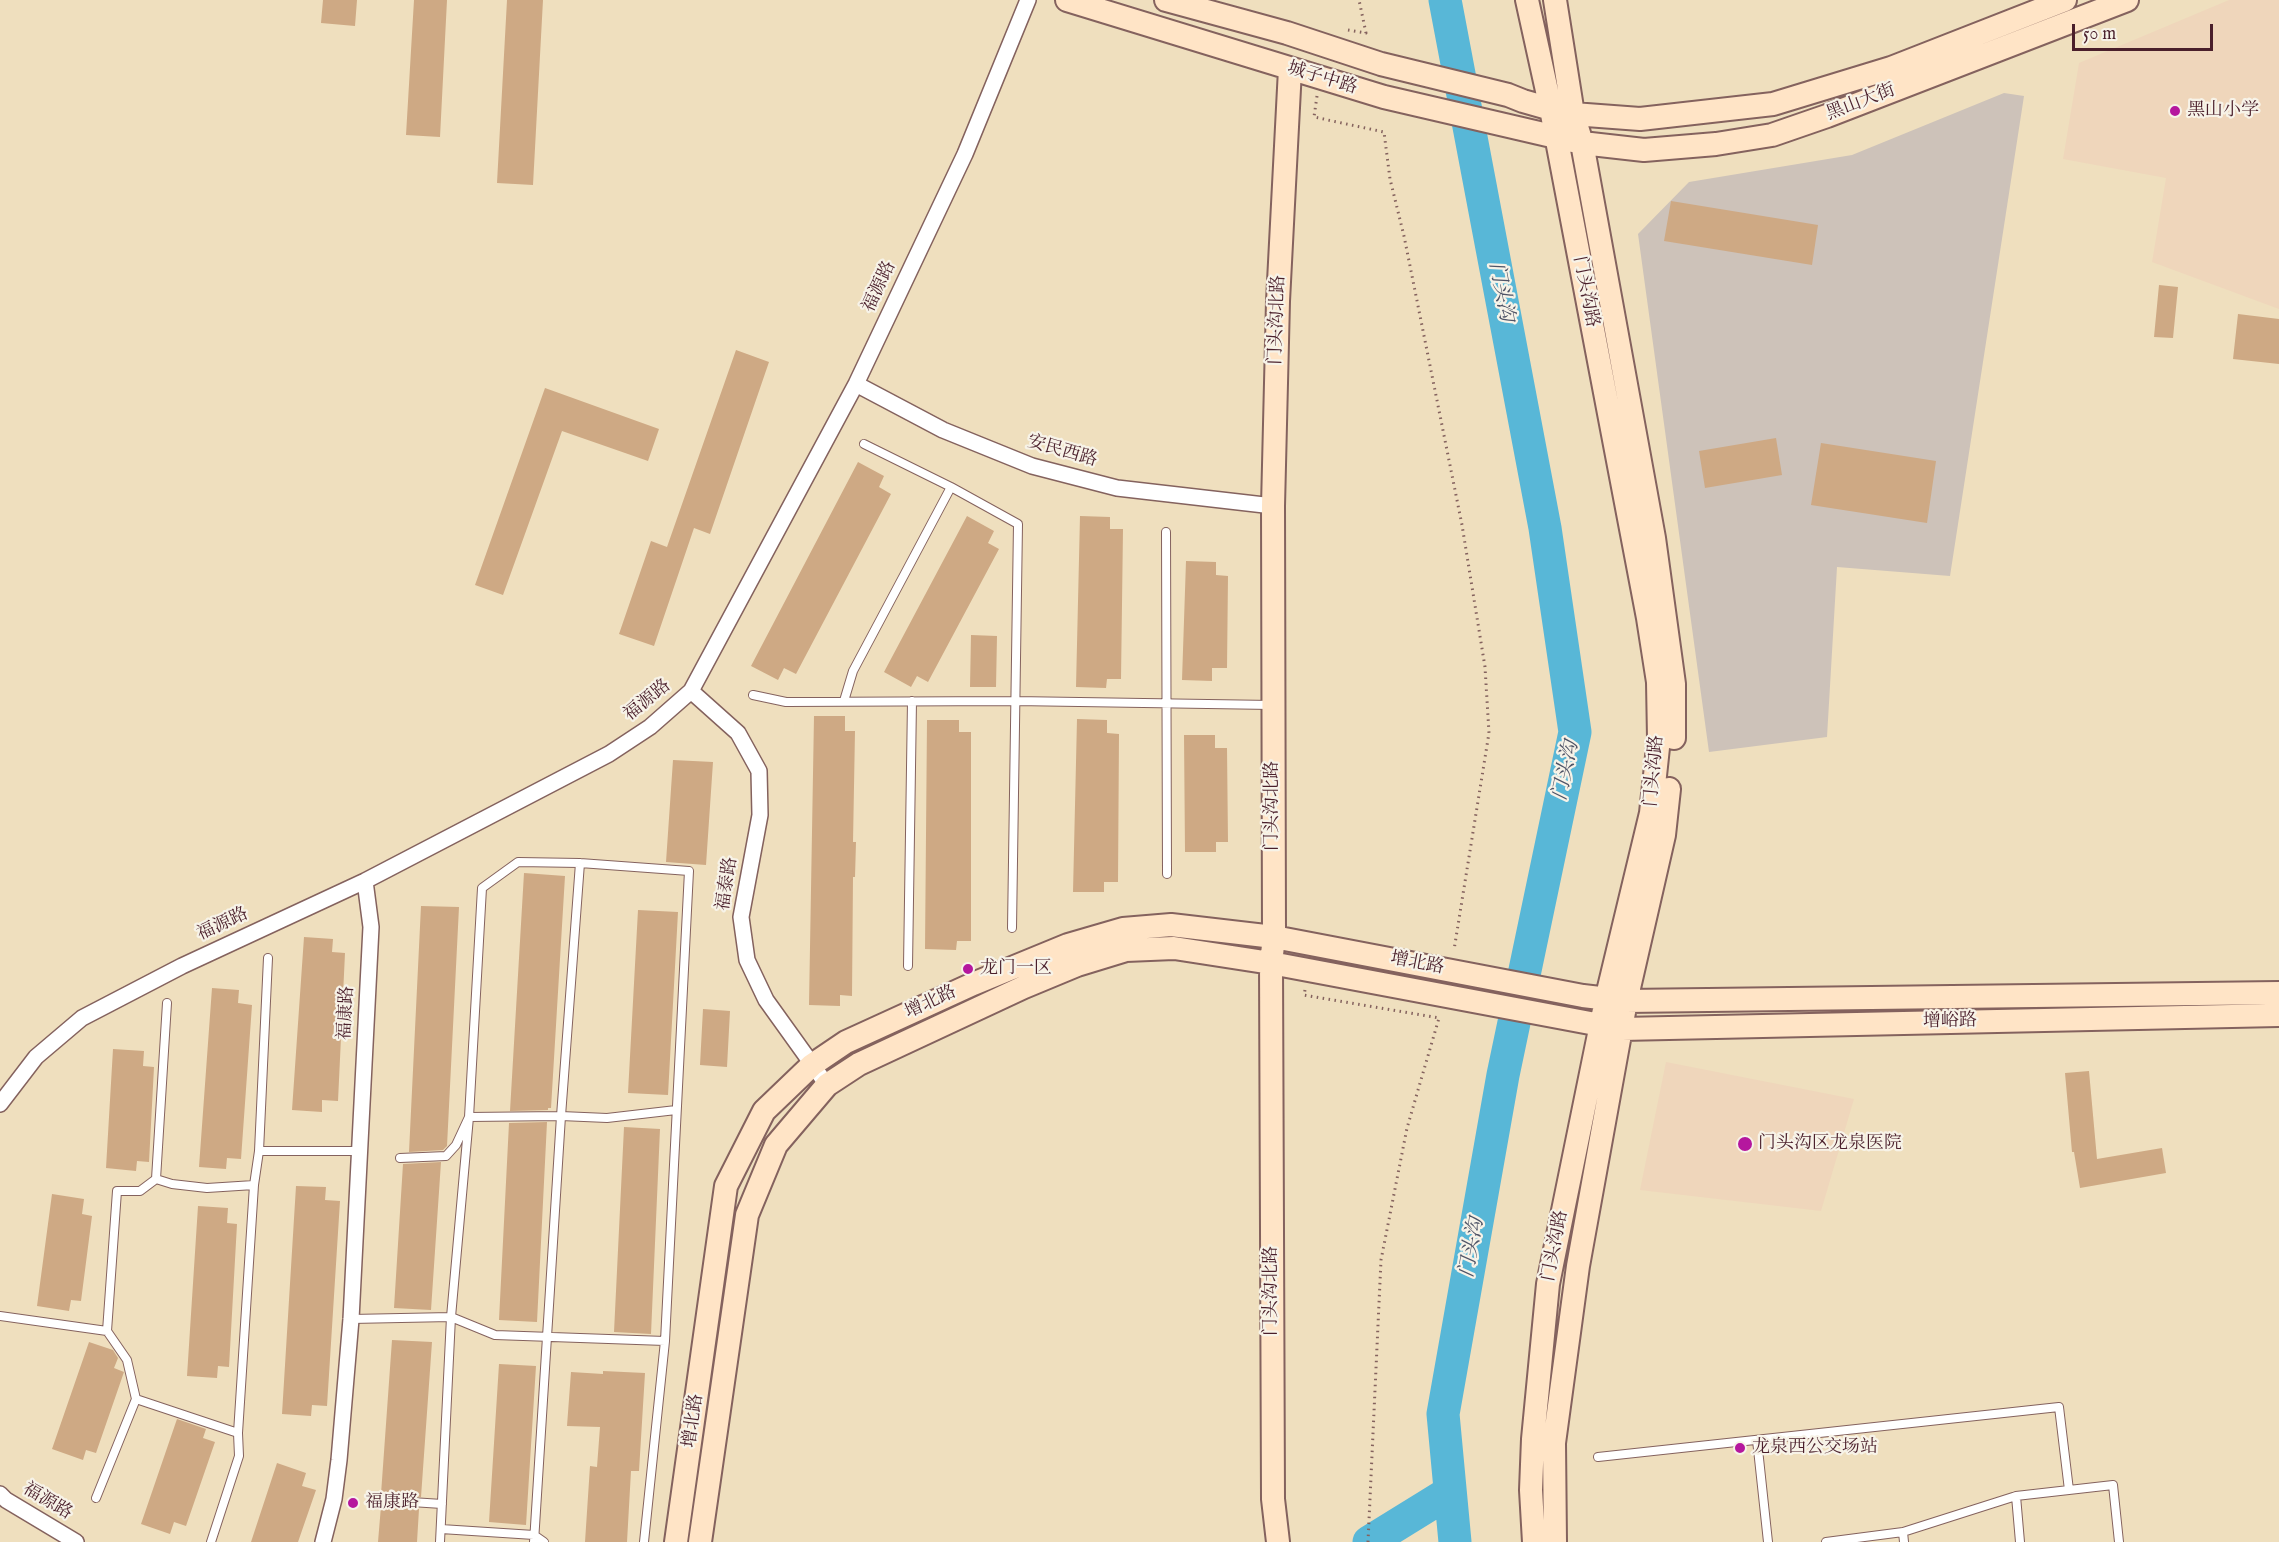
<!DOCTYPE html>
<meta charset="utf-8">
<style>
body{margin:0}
#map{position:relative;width:2279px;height:1542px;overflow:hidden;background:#efdfbe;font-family:"IM FELL English",serif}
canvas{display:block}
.scale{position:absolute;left:2072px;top:24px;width:141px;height:27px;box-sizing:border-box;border:3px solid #4a1f2b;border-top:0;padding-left:8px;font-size:18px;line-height:21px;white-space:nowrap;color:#4a1f2b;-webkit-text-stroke:4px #f7f3e8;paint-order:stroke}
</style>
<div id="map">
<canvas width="2279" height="1542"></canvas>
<div class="scale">50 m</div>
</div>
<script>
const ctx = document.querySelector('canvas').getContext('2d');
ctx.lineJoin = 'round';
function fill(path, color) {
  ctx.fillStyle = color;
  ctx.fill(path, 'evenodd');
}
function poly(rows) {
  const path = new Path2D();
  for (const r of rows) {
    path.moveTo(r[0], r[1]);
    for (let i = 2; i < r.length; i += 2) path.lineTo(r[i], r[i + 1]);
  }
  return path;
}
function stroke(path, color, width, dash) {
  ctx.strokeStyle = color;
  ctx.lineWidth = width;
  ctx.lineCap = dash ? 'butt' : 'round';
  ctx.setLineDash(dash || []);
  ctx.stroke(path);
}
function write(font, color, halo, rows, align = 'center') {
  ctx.font = font + ' "IM FELL English","Noto Serif SC",serif';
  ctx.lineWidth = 4.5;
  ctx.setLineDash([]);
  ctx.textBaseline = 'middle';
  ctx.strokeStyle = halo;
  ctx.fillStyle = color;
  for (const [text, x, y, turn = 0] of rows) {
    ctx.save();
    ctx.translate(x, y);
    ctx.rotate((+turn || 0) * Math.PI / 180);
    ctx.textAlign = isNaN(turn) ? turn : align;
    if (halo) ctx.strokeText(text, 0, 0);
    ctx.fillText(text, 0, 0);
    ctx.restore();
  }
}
const built = poly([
 [2229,0,2279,0,2279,309,2152,262,2166,178,2063,159,2079,63],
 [1666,1062,1854,1099,1821,1211,1640,1190]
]);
const industrial = poly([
 [2004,93,2024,96,1950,576,1837,567,1827,737,1709,752,1638,234,1689,182,1852,155]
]);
const river = poly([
 [1445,0,1545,528,1575,732,1503,1075,1443,1414,1455,1542],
 [1369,1542,1450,1492]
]);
const building = poly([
 [323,0,357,0,355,26,321,23],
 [414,0,447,0,440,137,406,135],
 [507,0,543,0,533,185,497,183],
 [1671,201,1818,225,1812,265,1664,241],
 [2159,285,2178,287,2173,338,2154,337],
 [2238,314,2279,319,2279,364,2233,359],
 [736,350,769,362,710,534,694,528,654,646,619,634,651,541,667,547],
 [545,388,659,429,648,461,562,431,503,595,475,585],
 [1776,438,1782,475,1705,488,1699,451],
 [1821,443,1936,461,1927,523,1811,505],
 [858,462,884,476,879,487,891,494,796,674,784,668,778,680,751,666],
 [967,516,994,531,988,543,999,549,928,682,917,676,911,687,884,672],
 [1080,516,1110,517,1110,529,1123,529,1121,679,1107,679,1106,688,1076,687],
 [1186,561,1216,562,1216,575,1228,576,1227,668,1212,668,1212,681,1182,680],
 [971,635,997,636,996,687,970,687],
 [814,716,845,716,845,731,855,731,853,842,856,842,855,877,853,877,852,996,840,995,840,1006,809,1005],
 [1077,719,1107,720,1107,733,1119,734,1118,882,1104,882,1104,892,1073,892],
 [927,720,959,720,959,732,971,732,971,941,957,941,956,950,925,949],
 [1184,735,1215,735,1215,748,1227,748,1228,842,1216,842,1216,852,1185,852],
 [673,760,713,762,706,865,666,862],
 [524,873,565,876,551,1108,548,1108,548,1110,510,1111],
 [421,906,459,907,447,1146,443,1150,409,1152],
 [638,910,678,912,668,1095,628,1093],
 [304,937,333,939,332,952,345,953,338,1101,322,1100,322,1112,292,1110],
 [212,988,239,990,238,1003,252,1005,241,1159,227,1158,226,1169,199,1167],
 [703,1009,730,1011,727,1067,700,1065],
 [113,1049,144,1051,143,1066,154,1067,149,1162,137,1161,136,1171,106,1168],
 [2089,1071,2097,1159,2162,1148,2166,1173,2080,1188,2074,1152,2072,1152,2065,1073],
 [547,1122,537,1322,499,1320,509,1123],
 [624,1127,660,1129,651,1334,614,1332],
 [441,1162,431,1310,394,1308,403,1164],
 [296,1186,326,1187,325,1200,340,1201,327,1406,312,1405,311,1416,282,1414],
 [52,1194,84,1199,82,1214,92,1216,81,1301,71,1300,69,1311,37,1306],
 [198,1206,228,1208,227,1223,237,1224,229,1367,218,1366,217,1378,187,1376],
 [392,1340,432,1342,421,1497,381,1494],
 [89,1342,113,1350,118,1358,114,1368,124,1372,96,1453,86,1450,83,1460,52,1449],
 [499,1364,536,1366,526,1525,489,1522],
 [603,1371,645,1373,639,1471,631,1471,627,1542,585,1542,590,1466,597,1467,600,1427,567,1426,571,1372,603,1374],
 [177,1419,206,1429,203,1438,215,1442,186,1526,174,1522,170,1534,141,1524],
 [277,1463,306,1473,302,1486,316,1490,298,1542,251,1542],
 [381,1506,419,1509,417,1542,378,1542]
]);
const path = poly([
 [1348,30,1366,33,1359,0],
 [1317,96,1314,117,1384,132,1390,179,1404,236,1462,525,1485,667,1489,733,1454,950],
 [1305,990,1304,995,1439,1018,1407,1128,1381,1260,1368,1542]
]);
const lane = poly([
 [864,444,951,487,1018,524,1012,928],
 [1166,532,1167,874],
 [753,695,786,702,1015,701,1272,705],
 [844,701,853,671,951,487],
 [908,966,912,701],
 [259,1151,358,1151],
 [400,1158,446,1156,456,1145,469,1117,561,1116,607,1118,676,1110],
 [156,1179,172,1184,207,1188,254,1185,259,1151,268,958],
 [0,1316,107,1331,127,1360,136,1399,96,1498],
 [351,1319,451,1317,495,1335,665,1341],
 [107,1331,117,1191,140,1191,156,1179,167,1003],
 [136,1399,238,1433,239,1456,211,1542],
 [238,1433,254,1185],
 [1757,1440,1768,1542],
 [1598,1457,2059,1407,2069,1490],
 [2016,1496,2020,1542],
 [381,1500,442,1504],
 [441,1529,534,1535,544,1542],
 [1903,1532,2016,1496,2113,1485,2119,1542],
 [440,1542,451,1317,469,1117,482,888,518,862,580,863,689,871,665,1341,644,1542],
 [534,1542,561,1116,580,863],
 [1826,1542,1903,1532,1904,1542]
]);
const street = poly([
 [856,384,943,430,1032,466,1117,488,1273,506],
 [691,691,738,733,759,771,760,815,741,917,747,960,766,1000,827,1085],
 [0,1104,36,1057,82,1018,182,966,365,881,609,754,650,727,691,691,856,384,965,154,1028,0],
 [0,1494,6,1500,76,1542],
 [323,1542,334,1499,339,1460,351,1319,371,927,365,881]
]);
const secondary = poly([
 [1067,0,1384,97,1582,143,1644,150,1716,144,1772,135,1827,116,2127,0],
 [1166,0,1287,33,1381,64,1508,95,1523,101,1551,109,1573,114,1640,119,1773,104,1891,68,2065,0],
 [1527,0,1551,109,1648,618,1658,682,1659,738,1651,813,1606,1000,1548,1284,1533,1439,1531,1490,1534,1542],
 [1555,0,1573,114,1582,143,1654,538,1674,684,1674,738],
 [676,1542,726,1186,764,1111,812,1065,846,1042,973,984,1068,945,1123,929,1171,925,1274,937,1583,996,1626,1001,2279,993],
 [700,1542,747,1215,776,1145,827,1085,859,1064,1024,987,1077,965,1126,950,1174,948,1271,963,1622,1029,2279,1015],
 [1278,1542,1273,1499,1271,963,1274,937,1273,506,1278,301,1290,69],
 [1555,1542,1554,1443,1578,1266,1626,1001,1664,835,1669,789]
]);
const markers = [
 [2175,111,6,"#b5179e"],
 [968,969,6,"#b5179e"],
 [1745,1144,8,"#b5179e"],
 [1740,1448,6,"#b5179e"],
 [353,1503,6,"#b5179e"]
];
const streetNames = [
 ["城子中路",1322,79,17],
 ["黑山大街",1861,103,-21],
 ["福源路",880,287,-65],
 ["门头沟路",1585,292,79],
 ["门头沟北路",1278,320,-88],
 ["安民西路",1062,452,16],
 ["福源路",648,701,-39],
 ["门头沟路",1655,771,-85],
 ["门头沟北路",1273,806,-90],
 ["福泰路",728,884,-81],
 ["福源路",223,925,-25],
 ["增北路",1417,964,11],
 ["增北路",931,1003,-25],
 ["福康路",347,1013,-87],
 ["增峪路",1950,1022,-1],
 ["门头沟路",1556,1246,-79],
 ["门头沟北路",1272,1291,-90],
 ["增北路",694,1421,-82],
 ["福源路",47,1502,31]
];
const poiNames = [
 ["黑山小学",2187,111],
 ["龙门一区",980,969],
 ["门头沟区龙泉医院",1758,1144],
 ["龙泉西公交场站",1752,1448],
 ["福康路",365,1503]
];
const waterNames = [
 ["门头沟",1500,292,79],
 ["门头沟",1567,771,-78],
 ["门头沟",1473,1248,-80]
];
fill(built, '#efd6bb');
fill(industrial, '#cdc2b9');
stroke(river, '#58b7d7', 33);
fill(building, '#cea984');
stroke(lane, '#84625e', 10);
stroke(street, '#84625e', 18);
stroke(secondary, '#84625e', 26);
stroke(path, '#84625e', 3, [1.5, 4.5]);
stroke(lane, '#fff', 8);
stroke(street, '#fff', 15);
stroke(secondary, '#ffe4c6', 22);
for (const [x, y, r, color] of markers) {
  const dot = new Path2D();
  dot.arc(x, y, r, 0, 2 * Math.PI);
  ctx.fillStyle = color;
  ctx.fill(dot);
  stroke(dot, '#f7f3e8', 2);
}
write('18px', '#4a1f2b', '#f7f3e8', streetNames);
write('18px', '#4a1f2b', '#f7f3e8', poiNames, 'left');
write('italic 20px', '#4f5467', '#f7f3e8', waterNames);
</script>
